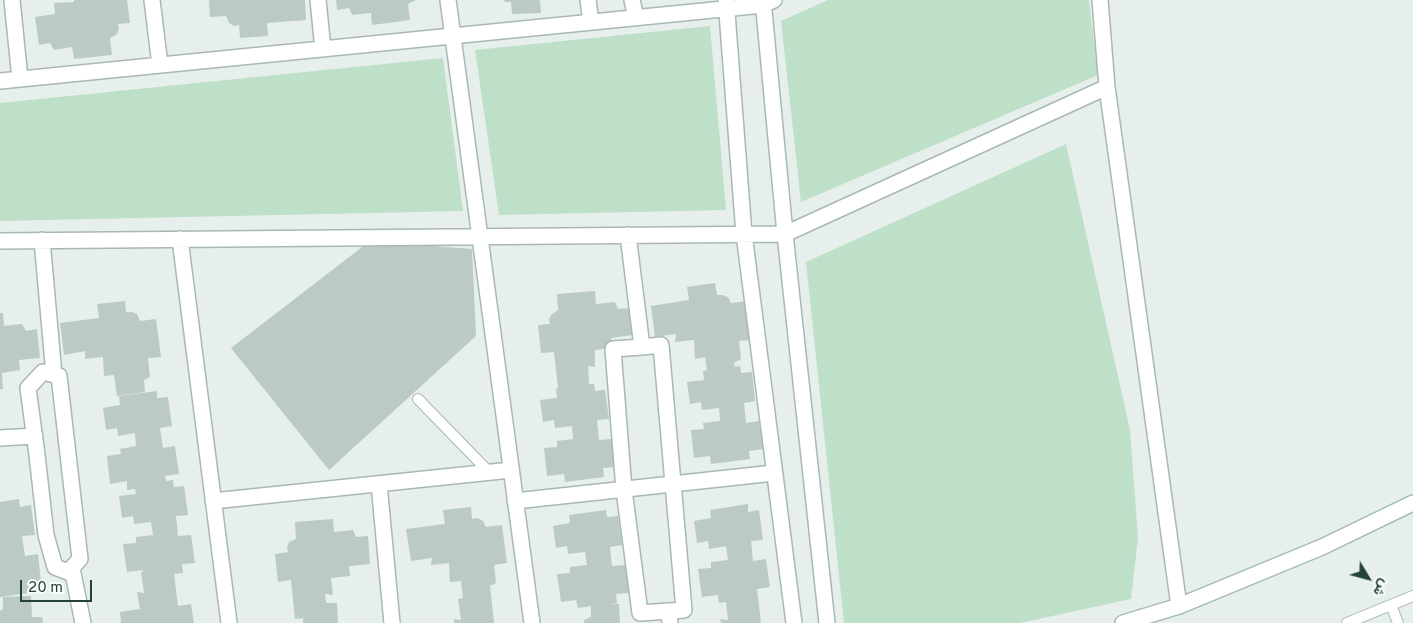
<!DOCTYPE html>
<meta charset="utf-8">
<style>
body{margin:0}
#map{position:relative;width:1413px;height:623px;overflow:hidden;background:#e6efeb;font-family:Overpass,Vazirmatn,sans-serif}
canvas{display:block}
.north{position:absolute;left:1343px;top:553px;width:50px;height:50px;-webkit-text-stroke:4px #f7fbf9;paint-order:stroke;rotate:127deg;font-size:14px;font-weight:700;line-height:20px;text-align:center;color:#24423a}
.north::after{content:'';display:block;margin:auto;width:18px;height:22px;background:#24423a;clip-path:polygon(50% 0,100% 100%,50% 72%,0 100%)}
.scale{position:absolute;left:20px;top:580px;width:72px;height:22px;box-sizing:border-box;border:2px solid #24423a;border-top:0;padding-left:6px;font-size:15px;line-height:18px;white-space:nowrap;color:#24423a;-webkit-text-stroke:4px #f7fbf9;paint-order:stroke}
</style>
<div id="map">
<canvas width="1413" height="623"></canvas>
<div class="north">ش</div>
<div class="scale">20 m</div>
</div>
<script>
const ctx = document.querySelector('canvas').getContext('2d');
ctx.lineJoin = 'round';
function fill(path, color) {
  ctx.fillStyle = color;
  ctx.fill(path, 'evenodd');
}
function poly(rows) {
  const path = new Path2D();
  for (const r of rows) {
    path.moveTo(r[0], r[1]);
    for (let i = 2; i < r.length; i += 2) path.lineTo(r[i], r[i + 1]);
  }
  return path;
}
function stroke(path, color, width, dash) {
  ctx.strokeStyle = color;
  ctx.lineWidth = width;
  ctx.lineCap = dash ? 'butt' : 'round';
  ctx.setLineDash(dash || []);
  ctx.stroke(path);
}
const green = poly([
 [828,0,1089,0,1098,75,801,202,781,21],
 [710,26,726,210,499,215,475,50],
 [443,58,463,211,0,221,0,103],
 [1066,144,1130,430,1138,538,1131,599,1020,623,844,623,806,262]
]);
const building = poly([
 [74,0,127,0,130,23,118,24,119,30,116,35,110,38,112,55,74,59,72,47,54,50,50,43,39,45,35,17,55,14,54,3,74,2],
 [209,0,305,0,306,20,267,23,268,36,240,38,239,25,234,26,229,23,226,16,210,17],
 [336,0,416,0,408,4,410,20,372,25,371,13,352,15,349,8,337,10],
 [503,0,540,0,541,13,512,14,511,2,506,2],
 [370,241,472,249,476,336,329,470,231,348],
 [715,283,717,295,722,295,728,297,731,303,747,301,751,340,739,341,741,359,734,363,735,367,740,366,741,373,752,372,755,401,744,403,746,423,759,421,763,449,749,451,750,459,711,464,710,456,694,458,691,430,704,429,703,423,720,421,719,408,702,410,701,402,690,404,687,382,704,380,703,371,707,370,705,357,695,359,694,340,675,342,676,334,655,337,651,306,689,300,687,287],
 [595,291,596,304,615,302,618,309,630,308,633,335,611,338,612,348,595,350,595,367,588,366,589,384,594,384,595,391,605,390,609,419,597,420,599,440,612,439,616,467,603,468,604,477,565,482,564,474,547,476,544,448,557,447,557,441,573,439,572,426,555,428,554,420,543,422,540,400,557,398,556,389,558,388,554,352,541,353,538,325,550,324,549,319,552,314,558,310,557,294],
 [125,301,126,312,132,312,137,314,140,321,156,319,161,357,148,358,150,377,144,380,145,392,117,396,114,375,104,376,103,357,85,359,85,351,64,355,60,323,99,318,97,304],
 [0,313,3,313,4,326,22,324,26,331,37,329,40,358,19,360,20,370,2,373,3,389,0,389],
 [157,391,157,398,168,397,172,426,160,428,163,448,175,446,179,474,165,476,166,481,173,480,174,487,184,486,188,515,176,516,178,536,191,535,195,563,182,564,183,573,174,574,178,606,191,604,194,623,121,623,120,612,140,609,137,592,144,593,141,572,143,572,143,570,127,572,123,544,136,543,136,537,153,535,151,522,134,524,133,516,122,518,119,496,136,494,135,489,127,490,127,481,110,484,107,456,121,454,120,449,136,446,135,433,118,436,117,428,106,430,103,408,120,405,119,396],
 [19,499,20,507,31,505,35,535,22,536,25,556,38,554,41,582,28,584,29,593,0,597,0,502],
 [748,504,748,512,759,510,763,540,751,541,753,561,766,559,770,587,757,589,761,623,721,623,720,619,728,620,726,602,719,603,718,595,702,597,698,569,711,568,711,562,728,560,726,546,709,549,708,541,697,543,694,521,711,518,710,510],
 [471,507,472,519,478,518,483,521,486,527,502,525,507,563,494,565,496,583,490,586,494,623,454,623,454,619,461,620,458,599,463,598,461,581,450,582,449,563,431,565,432,558,411,561,406,529,445,524,443,510],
 [606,510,607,517,618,516,622,545,610,547,612,566,626,565,629,593,616,594,617,603,611,604,619,604,620,623,584,623,584,620,591,617,591,606,578,608,576,600,561,602,557,574,570,573,570,567,587,565,585,552,568,554,567,546,556,548,553,526,570,523,569,515],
 [333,519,334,532,353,530,356,537,368,536,370,564,349,566,350,576,331,578,333,595,325,594,326,603,337,603,338,623,303,623,303,619,305,618,295,619,291,580,278,582,275,554,288,552,287,547,289,542,296,539,295,522],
 [31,596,32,617,42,617,43,623,0,623,0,611,3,609,3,597]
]);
const lane = poly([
 [418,399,489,472],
 [1391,605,1398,623],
 [1347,623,1413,596]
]);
const street = poly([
 [12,0,20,79],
 [152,0,160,65],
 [318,0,323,49],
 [448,0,532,623],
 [588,0,591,22],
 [632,0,636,18],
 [726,0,744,234,794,623],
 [763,0,785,234,827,623],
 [0,81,763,5,774,0],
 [1107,87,1179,606],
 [628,235,642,347,661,345,684,610,669,611,670,623],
 [180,239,229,623],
 [42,240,54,375],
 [0,241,785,234,1107,87,1100,0],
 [642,347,613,349,624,490,640,613,669,611],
 [43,372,59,376,80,559,68,572,55,567,46,535,37,455,28,388,43,372],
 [0,438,35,436],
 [379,484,392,623],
 [213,501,511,470],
 [515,501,774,473],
 [72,568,83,623]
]);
const secondary = poly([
 [1123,623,1179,606,1322,547,1413,503]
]);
fill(green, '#bfe0c8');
fill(building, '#bbcac4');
stroke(lane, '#a8b8b2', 12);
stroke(street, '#a8b8b2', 18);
stroke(secondary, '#a4bbb3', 18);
stroke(lane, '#fff', 10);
stroke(street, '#fff', 15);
stroke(secondary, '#fff', 15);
</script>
